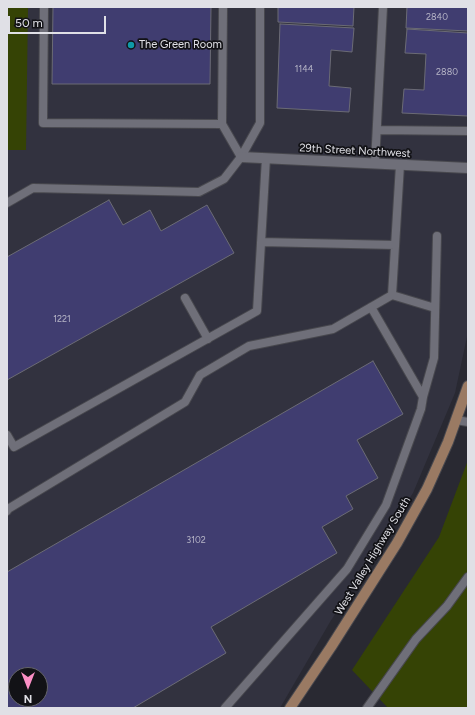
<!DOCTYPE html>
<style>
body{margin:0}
#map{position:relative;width:475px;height:715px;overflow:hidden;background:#292932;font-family:Figtree,sans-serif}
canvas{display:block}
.frame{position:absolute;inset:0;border:8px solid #e0e0e6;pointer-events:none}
.north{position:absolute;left:8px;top:667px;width:40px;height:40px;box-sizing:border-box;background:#121216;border:1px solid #646469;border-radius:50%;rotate:180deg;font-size:11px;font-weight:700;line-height:16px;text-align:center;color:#e0e0e6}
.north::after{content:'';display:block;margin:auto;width:14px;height:18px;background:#fb8fc5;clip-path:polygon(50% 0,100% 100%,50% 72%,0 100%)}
.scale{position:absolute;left:8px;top:16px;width:98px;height:18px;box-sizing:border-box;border:2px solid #e0e0e6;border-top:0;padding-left:5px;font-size:12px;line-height:14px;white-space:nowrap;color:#e0e0e6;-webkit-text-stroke:3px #121216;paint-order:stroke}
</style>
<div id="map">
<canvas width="475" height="715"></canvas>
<div class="frame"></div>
<div class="north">N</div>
<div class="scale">50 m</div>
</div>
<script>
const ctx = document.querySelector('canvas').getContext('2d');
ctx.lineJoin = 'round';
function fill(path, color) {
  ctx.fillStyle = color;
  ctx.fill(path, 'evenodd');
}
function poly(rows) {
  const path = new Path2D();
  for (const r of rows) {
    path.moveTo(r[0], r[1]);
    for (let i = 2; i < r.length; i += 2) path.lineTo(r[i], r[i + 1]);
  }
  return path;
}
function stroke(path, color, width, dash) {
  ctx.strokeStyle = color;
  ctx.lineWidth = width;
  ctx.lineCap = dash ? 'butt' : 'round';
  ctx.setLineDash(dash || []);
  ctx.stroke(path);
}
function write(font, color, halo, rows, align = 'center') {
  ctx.font = font + ' Figtree,sans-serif';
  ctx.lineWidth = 3.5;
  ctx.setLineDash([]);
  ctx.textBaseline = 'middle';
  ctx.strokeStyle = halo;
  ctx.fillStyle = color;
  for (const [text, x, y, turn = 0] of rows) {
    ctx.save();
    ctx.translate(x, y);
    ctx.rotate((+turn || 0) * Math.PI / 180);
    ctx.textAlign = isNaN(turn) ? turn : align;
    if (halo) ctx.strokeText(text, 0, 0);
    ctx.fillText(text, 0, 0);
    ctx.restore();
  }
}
const built = poly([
 [23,7,468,7,468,332,455,393,413,493,330,622,280,708,7,708,7,150,26,150],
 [16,675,40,675,40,699,16,699]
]);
const green = poly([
 [7,7,28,7,26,150,7,150],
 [468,460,468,708,388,708,352,670,439,537]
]);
const building = poly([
 [53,7,211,7,210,84,52,84,53,7],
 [278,7,354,7,353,26,278,22,278,7],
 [407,7,468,7,468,31,406,28,407,7],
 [280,24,354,28,352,52,331,50,329,86,351,88,349,112,277,108,280,24],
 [407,29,468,33,468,116,402,113,404,89,424,90,426,54,405,53,407,29],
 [109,200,123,225,150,210,161,231,207,205,234,253,7,380,7,257,109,200],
 [373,361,403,414,357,440,378,478,346,496,353,509,322,527,337,553,211,627,226,653,133,708,7,708,7,572,373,361],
 [16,675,40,675,40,699,16,699,16,675]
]);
const service = poly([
 [44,7,43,123,222,124,223,7],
 [222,124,241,157],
 [377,130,468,131],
 [375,163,383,7],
 [7,203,33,188,199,192,224,179,241,157,260,123,260,7],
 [261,242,395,245],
 [392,295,435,308],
 [185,298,208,339],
 [371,307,423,397,434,358,437,236],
 [456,420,468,422],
 [7,435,14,447,257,311,266,158],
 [7,511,8,509,185,402,200,375,249,346,333,329,392,295,400,165],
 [225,708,347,569,386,505,421,409,423,397],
 [367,708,416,639,447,606,468,577]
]);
const minor = poly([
 [241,157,468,168]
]);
const secondary = poly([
 [290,708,331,647,397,543,427,489,448,442,468,386]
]);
const markers = [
 [131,45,4,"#0f9aa8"]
];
const numberNames = [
 ["2840",437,17],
 ["1144",304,69],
 ["2880",447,72],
 ["1221",62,319],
 ["3102",196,540]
];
const poiNames = [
 ["The Green Room",139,45]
];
const streetNames = [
 ["29th Street Northwest",355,151,3],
 ["West Valley Highway South",373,556,-59]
];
fill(built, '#32323f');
fill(green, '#354305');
fill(building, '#403d70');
stroke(building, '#6b6b75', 1);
stroke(service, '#48484e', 10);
stroke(minor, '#48484e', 12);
stroke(secondary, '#48484e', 12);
stroke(service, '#6f6f79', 8);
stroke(minor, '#6f6f79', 10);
stroke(secondary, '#9a7a63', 10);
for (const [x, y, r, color] of markers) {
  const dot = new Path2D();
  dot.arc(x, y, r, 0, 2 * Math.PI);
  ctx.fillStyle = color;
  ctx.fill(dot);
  stroke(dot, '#121216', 1.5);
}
write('9px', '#b8b7c8', null, numberNames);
write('11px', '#e0e0e6', '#121216', poiNames, 'left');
write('11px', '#e0e0e6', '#121216', streetNames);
</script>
